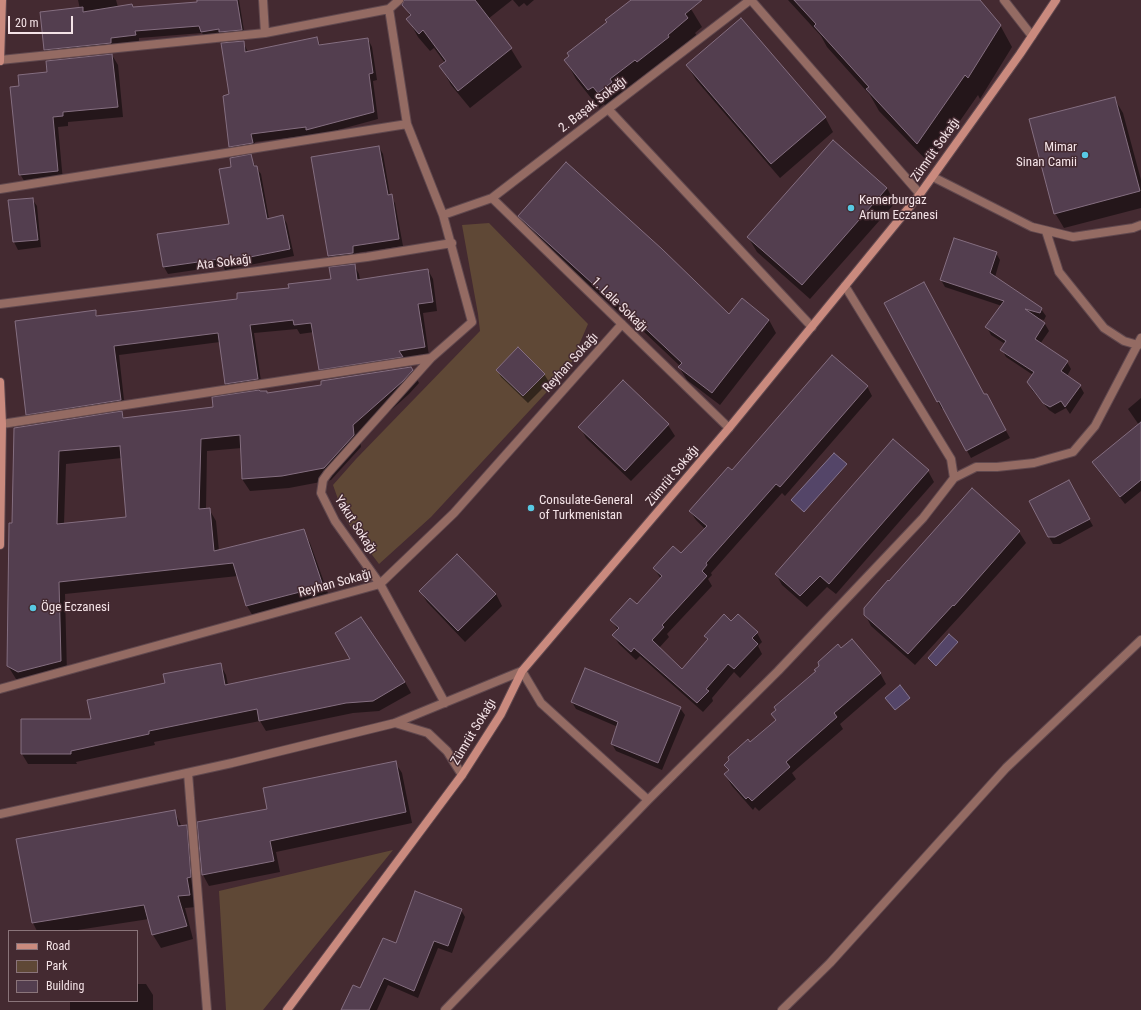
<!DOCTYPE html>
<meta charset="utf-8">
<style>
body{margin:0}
#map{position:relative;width:1141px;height:1010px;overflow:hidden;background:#442a31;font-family:"Roboto Condensed",sans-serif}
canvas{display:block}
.legend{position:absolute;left:8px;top:930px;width:130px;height:72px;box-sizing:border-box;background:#442a31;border:1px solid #8a747a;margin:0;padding:5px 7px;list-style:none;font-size:12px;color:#f4e3e7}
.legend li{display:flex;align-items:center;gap:8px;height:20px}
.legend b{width:20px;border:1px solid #8a747a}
.scale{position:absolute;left:8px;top:16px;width:65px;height:18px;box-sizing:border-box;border:2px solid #f4e3e7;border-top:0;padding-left:5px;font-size:12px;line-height:14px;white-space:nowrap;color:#f4e3e7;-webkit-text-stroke:3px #442a31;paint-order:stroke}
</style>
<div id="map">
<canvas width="1141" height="1010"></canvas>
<ul class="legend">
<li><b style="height:5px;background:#ca8a7e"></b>Road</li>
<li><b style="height:11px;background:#5f4836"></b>Park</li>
<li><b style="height:11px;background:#533e4f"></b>Building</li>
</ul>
<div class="scale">20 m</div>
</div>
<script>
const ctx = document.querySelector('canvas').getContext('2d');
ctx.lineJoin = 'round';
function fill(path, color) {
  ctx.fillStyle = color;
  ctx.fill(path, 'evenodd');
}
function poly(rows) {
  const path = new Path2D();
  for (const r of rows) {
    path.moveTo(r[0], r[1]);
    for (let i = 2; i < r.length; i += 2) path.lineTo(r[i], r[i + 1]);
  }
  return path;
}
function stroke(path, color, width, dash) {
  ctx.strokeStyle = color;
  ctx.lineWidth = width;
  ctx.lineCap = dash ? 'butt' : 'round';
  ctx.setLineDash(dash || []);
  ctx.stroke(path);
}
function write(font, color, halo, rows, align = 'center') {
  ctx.font = font + ' "Roboto Condensed",sans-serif';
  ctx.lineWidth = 3;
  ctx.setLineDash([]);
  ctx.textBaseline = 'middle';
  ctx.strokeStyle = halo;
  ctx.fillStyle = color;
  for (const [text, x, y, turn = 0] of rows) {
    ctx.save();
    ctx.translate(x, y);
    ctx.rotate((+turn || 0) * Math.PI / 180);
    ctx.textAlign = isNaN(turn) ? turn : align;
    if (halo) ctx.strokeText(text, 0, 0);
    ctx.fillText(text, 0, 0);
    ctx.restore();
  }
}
const green = poly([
 [489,223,588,324,569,368,431,517,379,564,345,519,333,485,356,459,480,331,478,314,462,225],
 [393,850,263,1010,226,1010,219,891]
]);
const water = poly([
 [834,453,847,464,804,512,791,500,834,453],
 [949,634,958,642,936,666,928,658,949,634],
 [900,685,910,698,895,710,885,698,900,685]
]);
const shadow = poly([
 [78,0,116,0,118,7,132,5,134,8,198,3,198,0,239,0,245,37,206,39,202,33,139,38,139,42,50,57,45,50,80,9],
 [412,0,512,0,488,19,511,49,522,67,470,108,451,85,441,67,445,63,434,48,430,51,418,37,408,19,411,17,404,6],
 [513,0,534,0,527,6,524,3,519,7],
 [633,0,684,0,691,9,702,27,695,33,698,37,609,110,604,104,599,108,576,79,566,61],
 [788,0,979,0,1000,25,1012,47,980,99,978,95,930,164,879,111,870,95,827,47,821,36],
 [317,38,321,46,368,39,372,47,377,80,373,81,378,119,312,137,310,135,255,142,257,150,234,154,230,147,230,95,243,42,248,52],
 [112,55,118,65,123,117,68,122,68,126,58,127,63,181,26,184,20,174,21,87,48,73],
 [687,65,825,117,833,132,780,178,696,80],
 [1114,98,1123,113,1141,180,1141,208,1064,228,1055,213],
 [379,147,383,154,390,195,395,203,403,246,356,253,357,260,333,264,329,256,312,158],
 [250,156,256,167,261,174,269,219,283,216,287,224,294,256,225,270,223,266,168,274,164,267,158,235,231,225,232,167],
 [887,188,895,203,810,299,757,252,748,237],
 [32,199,37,206,41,247,18,250,14,242,10,201],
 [519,216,729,315,769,320,776,333,720,405,687,380,679,367,680,366,624,313,622,315,527,229],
 [996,253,1000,260,995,277,1041,309,1046,316,1044,320,1036,318,1045,324,1049,331,1040,344,1067,362,1071,369,1067,376,1080,386,1084,393,1070,414,1066,408,1055,414,1049,410,1032,390,1028,382,1033,375,1006,357,1002,350,1005,344,991,335,987,327,1002,306,945,287,941,280],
 [354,265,359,274,360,280,428,270,433,279,437,311,423,313,429,356,325,378,320,369,314,332,300,334,297,329,254,333,262,388,231,393,226,384,220,342,119,355,125,409,32,423,27,414,95,312,98,317,238,300,332,280],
 [885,304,983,395,986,395,1010,438,971,458,944,408,942,409,938,402],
 [412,370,419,383,409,394,360,438,361,447,331,480,289,488,250,491,242,479,242,448,207,451,206,509,209,509,216,521,219,551,303,530,310,543,330,599,254,618,247,606,238,576,65,594,67,674,26,684,16,679,8,666,15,429,121,412,125,419,214,408,266,392,268,394,323,386],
 [122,458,127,517,64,524,66,464],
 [497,370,544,374,549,382,528,403,501,377],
 [623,382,668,425,675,436,631,481,586,438,580,427],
 [867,386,872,396,785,496,782,493,711,573,712,575,708,579,712,586,667,634,669,637,659,648,682,670,708,641,705,636,731,622,757,633,762,642,758,646,762,654,740,678,734,672,712,698,713,701,703,712,640,656,636,660,619,644,613,635,618,630,611,620,637,606,661,579,654,568,681,554,705,529,696,520,690,511,732,471],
 [1141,398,1141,491,1125,504,1097,469,1093,462,1139,425,1128,409],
 [928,471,934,482,836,594,827,587,807,607,782,585,776,574],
 [1068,481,1093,526,1060,544,1053,544,1049,537],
 [1019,532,1026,543,960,616,915,665,871,626,865,614],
 [457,555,496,594,502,606,465,642,427,602,420,591],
 [841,650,880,673,886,684,840,724,843,729,792,773,796,779,759,811,755,807,753,810,732,786,725,775,729,771,726,765,776,721,773,715],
 [352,659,405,682,411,693,379,711,353,713,266,731,260,721,154,742,155,745,76,762,77,764,28,764,22,754,166,684,220,664,226,675,228,685],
 [572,702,680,708,685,715,662,770,616,751,612,744,618,727,576,709],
 [395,762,402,773,412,823,276,852,280,872,209,886,203,875,269,810],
 [174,811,182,827,186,826,193,839,198,890,193,891,196,907,185,908,193,939,161,948,153,935,149,919,71,931,37,931,33,923,17,839],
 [461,910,465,917,452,953,438,948,418,998,388,985,377,1010,342,1010,361,989,396,944],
 [137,984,146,984,153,995,153,1010,70,1010,70,1001,137,1001]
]);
const building = poly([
 [197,0,237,0,242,30,219,32,219,29,201,32,199,26,135,31,136,35,111,38,111,43,44,50,40,12,83,7,83,12,132,4,133,7,197,2,197,0],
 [404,0,475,0,512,48,458,91,439,66,446,61,423,30,419,34,406,19,411,15,402,5,404,0],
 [631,0,702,0,685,14,688,18,668,35,669,37,637,62,635,60,610,79,612,82,598,93,593,87,588,90,564,60,569,56,567,53,607,22,605,20,631,0],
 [794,0,980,0,1001,25,968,78,965,75,917,144,866,89,869,87,814,26,816,24,794,0],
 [741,18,826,117,771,164,686,65,741,18],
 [317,37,319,45,368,38,373,73,369,74,374,112,306,130,306,127,251,134,253,143,229,147,223,96,229,94,221,43,244,41,245,52,317,37],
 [112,54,118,107,63,112,63,116,53,117,58,171,19,175,10,87,19,86,18,75,47,72,46,61,112,54],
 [1115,97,1140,191,1054,214,1029,119,1115,97],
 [833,140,887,188,802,285,747,237,833,140],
 [379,146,388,195,392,194,399,239,353,246,353,253,328,256,311,157,379,146],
 [251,154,254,166,257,166,267,219,283,215,290,249,220,263,219,259,163,267,157,234,229,224,219,169,231,167,230,158,251,154],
 [566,162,662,249,729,314,742,298,769,320,712,393,678,367,682,363,616,301,614,303,518,216,566,162],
 [33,198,38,240,13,242,8,200,33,198],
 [954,238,997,252,990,273,1042,308,1040,313,1025,309,1045,323,1035,339,1068,361,1061,371,1081,385,1065,407,1061,401,1050,407,1043,403,1027,382,1034,372,1000,350,1006,341,985,327,1004,301,940,280,954,238],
 [355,264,357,280,428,269,433,302,418,304,425,347,399,351,403,357,319,370,311,323,294,325,293,320,250,325,258,379,225,384,218,333,114,346,121,400,26,415,15,321,96,310,96,316,237,299,237,293,289,288,288,284,331,279,329,267,355,264],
 [924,282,984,394,987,394,1006,430,966,451,939,401,937,402,884,303,924,282],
 [518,347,545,374,523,396,496,370,518,347],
 [832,355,868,386,780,487,776,484,706,563,707,565,702,571,707,576,662,625,664,627,652,640,682,669,708,639,704,636,724,614,731,621,738,614,758,632,752,638,758,644,734,669,728,664,706,689,709,691,697,703,634,648,631,652,612,635,619,628,610,620,630,598,637,604,662,576,653,568,673,546,681,553,707,526,689,511,728,467,732,470,832,355],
 [411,367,413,370,403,381,353,425,354,435,324,468,282,476,242,479,240,435,201,439,199,509,210,508,214,551,304,529,323,586,246,606,233,563,59,582,61,661,18,672,7,666,9,523,12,523,14,428,122,411,123,418,213,407,212,397,259,390,260,391,267,391,267,393,321,385,321,381,411,367],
 [120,446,126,517,57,524,59,451,120,446],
 [623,380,669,424,625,471,578,427,623,380],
 [1141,422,1141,480,1120,497,1092,462,1141,422],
 [893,439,929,470,829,584,820,576,800,596,775,574,893,439],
 [1069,480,1090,519,1055,537,1048,537,1029,501,1069,480],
 [972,488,1020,531,954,606,953,605,908,654,864,615,864,608,888,580,889,581,972,488],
 [457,554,496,594,458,631,419,591,457,554],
 [361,617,405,682,373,701,346,703,259,721,257,709,149,731,149,734,71,751,71,754,21,754,21,719,91,719,87,700,165,683,163,674,221,663,225,685,350,659,335,633,361,617],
 [852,639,881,673,834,713,837,717,786,762,790,767,752,801,748,797,746,799,724,774,729,770,724,765,729,760,728,757,748,739,750,742,776,720,771,714,776,710,774,707,816,671,814,670,819,666,818,662,838,644,841,648,852,639],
 [585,668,681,707,658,763,611,744,618,722,571,702,585,668],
 [396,761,406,812,270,841,274,861,202,875,197,822,267,809,263,788,396,761],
 [175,810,178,826,187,825,191,877,187,878,190,895,178,896,187,926,152,935,144,905,32,923,16,839,175,810],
 [415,891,462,909,448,946,434,941,414,991,384,978,369,1010,341,1010,353,985,360,988,383,938,396,943,415,891]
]);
const street = poly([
 [263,0,265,33],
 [751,0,920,194],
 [1004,0,1032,36],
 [0,60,265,33,389,9,399,0],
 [608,109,812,327],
 [933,177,1032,227,1073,237,1133,228,1141,225],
 [0,189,407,124],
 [492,198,729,428],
 [443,215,492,198,750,0],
 [1046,231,1059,272,1104,328,1124,341,1138,345],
 [0,304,367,257,452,243],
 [431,358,328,473,323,480,321,493,335,521,380,584,445,703],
 [2,424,431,358,472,322,443,215,407,124,389,9],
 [954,478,976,467,997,467,1034,463,1073,452,1095,426,1141,338],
 [0,689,380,584,454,513,622,324],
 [395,723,428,733,447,751,462,775],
 [188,773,207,1010],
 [0,814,232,763,395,723,522,671,541,703,648,800],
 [445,1010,648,800,778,671,923,518,954,478,951,459,845,286],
 [782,1010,830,963,1006,768,1141,640]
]);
const secondary = poly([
 [0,61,2,0],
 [0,382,2,424,0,545],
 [287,1010,462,775,501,714,522,671,729,428,920,194,1020,54,1056,0]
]);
const markers = [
 [1085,155,4,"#58c9e3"],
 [851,208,4,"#58c9e3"],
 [531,508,4,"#58c9e3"],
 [33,608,4,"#58c9e3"]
];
const streetNames = [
 ["2. Başak Sokağı",593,105,-38],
 ["Zümrüt Sokağı",936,150,-55],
 ["Ata Sokağı",224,263,-7],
 ["1. Lale Sokağı",619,305,44],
 ["Reyhan Sokağı",571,363,-48],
 ["Zümrüt Sokağı",673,476,-50],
 ["Yakut Sokağı",355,525,57],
 ["Reyhan Sokağı",335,584,-15],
 ["Zümrüt Sokağı",474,732,-59]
];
const poiNames = [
 ["Mimar",1077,148,"right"],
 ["Sinan Camii",1077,163,"right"],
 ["Kemerburgaz",859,201],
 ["Arium Eczanesi",859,216],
 ["Consulate-General",539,501],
 ["of Turkmenistan",539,516],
 ["Öge Eczanesi",41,608]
];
fill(green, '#5f4836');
fill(water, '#544568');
stroke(water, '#84748e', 1);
fill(shadow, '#0007');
fill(building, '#533e4f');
stroke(building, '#846e80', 1);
stroke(street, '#60484e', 10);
stroke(secondary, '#60484e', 10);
stroke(street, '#946b63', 8);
stroke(secondary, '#ca8a7e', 8);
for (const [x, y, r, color] of markers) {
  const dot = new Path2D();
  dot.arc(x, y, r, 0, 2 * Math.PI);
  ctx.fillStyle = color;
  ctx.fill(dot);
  stroke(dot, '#442a31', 1.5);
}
write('13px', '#f4e3e7', '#442a31', streetNames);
write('13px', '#f4e3e7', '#442a31', poiNames, 'left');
</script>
